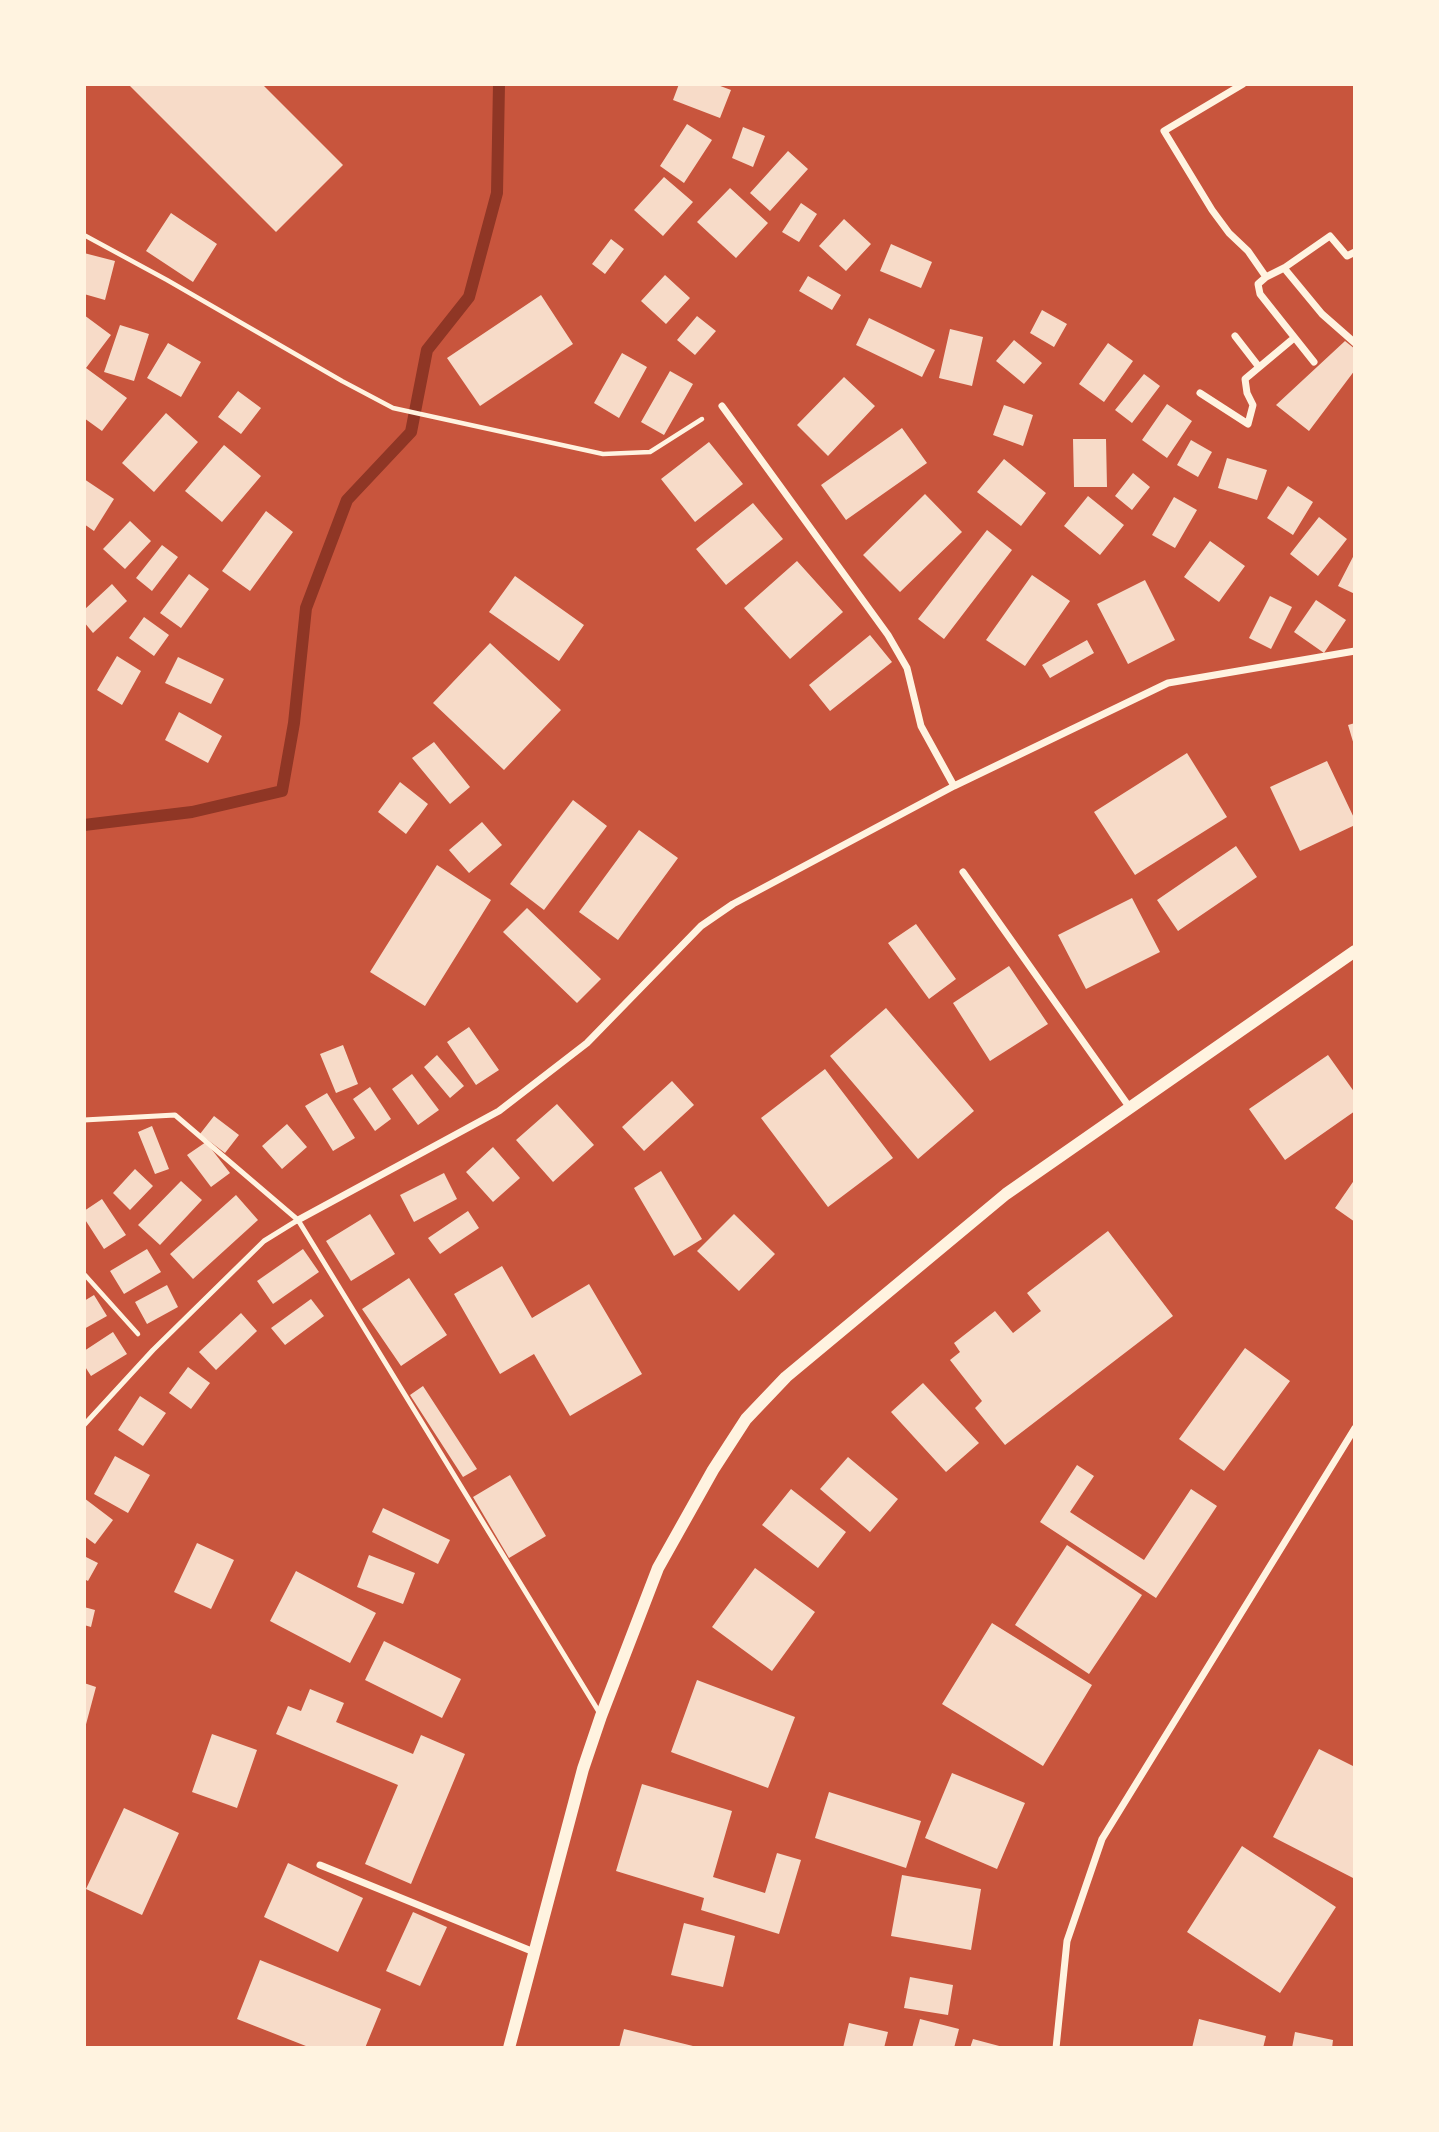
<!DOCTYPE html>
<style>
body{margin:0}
#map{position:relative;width:1439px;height:2132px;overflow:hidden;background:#c8553d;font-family:"Source Sans 3",sans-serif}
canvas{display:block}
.frame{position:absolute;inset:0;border:86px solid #fff3e0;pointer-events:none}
</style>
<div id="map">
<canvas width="1439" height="2132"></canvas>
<div class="frame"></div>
</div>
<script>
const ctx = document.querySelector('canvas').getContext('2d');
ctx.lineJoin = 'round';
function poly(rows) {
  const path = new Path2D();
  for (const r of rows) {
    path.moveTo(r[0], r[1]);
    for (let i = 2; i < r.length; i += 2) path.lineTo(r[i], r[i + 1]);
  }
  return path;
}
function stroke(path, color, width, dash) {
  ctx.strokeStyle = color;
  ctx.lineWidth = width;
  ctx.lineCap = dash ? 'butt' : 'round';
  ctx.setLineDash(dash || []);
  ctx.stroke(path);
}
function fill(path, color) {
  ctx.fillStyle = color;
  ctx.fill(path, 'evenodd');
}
const stream = poly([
 [84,825,192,812,282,791,294,723,306,608,347,500,411,432,427,350,469,297,497,193,499,84]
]);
const building = poly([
 [128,84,262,84,343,165,276,232],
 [679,84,715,84,731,90,720,118,673,100],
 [687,124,712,140,684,183,660,166],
 [743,127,765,136,753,167,732,158],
 [788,151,808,169,770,211,750,193],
 [664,177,693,202,663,236,634,210],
 [730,188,768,223,736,258,697,222],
 [801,203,817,214,799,242,782,232],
 [171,213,217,244,193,282,146,251],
 [844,219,871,244,846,271,819,246],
 [611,239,624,249,605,274,592,264],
 [891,244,932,262,921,288,880,271],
 [84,253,115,261,105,300,84,294],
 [665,275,690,298,666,324,641,301],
 [808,276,841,295,832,310,799,291],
 [541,295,573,344,480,406,447,358],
 [1042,310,1067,324,1054,347,1030,333],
 [84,315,111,335,86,368,127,398,102,431,84,418],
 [697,316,716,331,695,355,677,340],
 [869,318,935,350,922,377,856,345],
 [120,325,149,334,134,381,104,372],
 [950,329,983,337,972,386,939,378],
 [1014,340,1042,363,1024,384,996,361],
 [1345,341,1355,349,1355,370,1309,431,1276,405],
 [168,343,201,362,181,397,147,378],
 [1108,343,1133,361,1104,402,1079,384],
 [622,353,647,367,619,418,594,403],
 [670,371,693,384,664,435,641,422],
 [1144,374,1160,386,1132,423,1115,410],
 [844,377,875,406,828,456,797,425],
 [238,391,261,408,241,434,218,417],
 [1167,404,1192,421,1167,458,1142,440],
 [1004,405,1033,415,1023,446,993,435],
 [166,413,198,442,154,492,122,463],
 [902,428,927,463,846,520,821,485],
 [1073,439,1106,439,1107,487,1074,487],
 [1191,440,1212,452,1198,477,1177,465],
 [709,442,743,484,695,522,661,479],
 [224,445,261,476,222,522,185,491],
 [1227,458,1267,470,1257,500,1218,488],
 [1004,459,1046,493,1021,526,977,492],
 [1133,473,1150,487,1132,510,1115,496],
 [84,479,114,499,94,531,84,524],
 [1288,486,1313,502,1293,535,1267,518],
 [925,494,962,532,900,592,863,555],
 [1088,496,1124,525,1100,555,1064,526],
 [1174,497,1197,510,1175,548,1152,535],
 [753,503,783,539,726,585,696,549],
 [266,511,293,532,250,591,222,571],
 [1319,517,1347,539,1318,576,1290,554],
 [130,521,151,541,125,569,103,549],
 [987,530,1012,550,944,639,918,619],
 [1210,541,1245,566,1219,602,1184,577],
 [162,545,178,557,152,591,136,578],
 [1355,553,1355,594,1338,586],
 [797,561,843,612,790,659,744,608],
 [189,574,209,589,181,628,160,613],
 [1032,575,1070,601,1025,666,986,640],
 [515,576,584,625,559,661,489,612],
 [1145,580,1175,640,1128,664,1097,604],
 [112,584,127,601,93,633,84,622,84,610],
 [1270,596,1292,607,1271,649,1249,638],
 [1316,600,1346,620,1324,653,1294,632],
 [144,617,169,635,154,656,129,638],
 [870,635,892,662,830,711,809,685],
 [1087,640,1094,653,1050,678,1042,665],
 [490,643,561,710,504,770,433,703],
 [117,656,141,671,122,705,97,690],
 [178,657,224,679,211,704,165,683],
 [179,712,222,736,208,763,165,740],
 [1355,723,1355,745,1354,745,1348,725],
 [434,742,470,787,450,804,412,758],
 [1187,753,1227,817,1135,875,1094,812],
 [1327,761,1355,820,1355,825,1300,851,1270,787],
 [400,782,428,804,406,834,378,812],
 [573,800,607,826,544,910,510,884],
 [482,822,502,845,469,873,449,850],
 [639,830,678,858,618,940,579,912],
 [1236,846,1257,877,1178,931,1157,900],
 [437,865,491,900,425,1006,370,972],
 [1132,898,1160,952,1086,989,1058,935],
 [527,908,601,979,577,1003,503,932],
 [916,924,956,979,929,999,888,943],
 [1009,966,1048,1024,990,1061,953,1003],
 [886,1008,974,1111,918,1159,830,1056],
 [469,1027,499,1070,476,1085,447,1042],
 [343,1045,358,1084,336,1093,320,1054],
 [437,1055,464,1086,450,1098,424,1067],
 [1328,1055,1355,1093,1355,1111,1285,1160,1249,1109],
 [825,1069,893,1158,828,1207,761,1118],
 [412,1074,439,1110,418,1125,392,1089],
 [672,1081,694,1105,644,1151,622,1127],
 [370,1087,391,1119,375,1131,353,1099],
 [327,1093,355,1138,333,1151,305,1106],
 [557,1104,594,1145,553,1182,516,1140],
 [214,1116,239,1135,225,1153,200,1134],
 [287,1124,307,1147,282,1169,262,1146],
 [152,1126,169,1169,155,1174,138,1132],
 [206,1142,230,1173,211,1187,187,1155],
 [493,1147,520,1178,493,1202,466,1172],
 [135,1169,153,1186,130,1210,113,1193],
 [661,1171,702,1239,674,1256,634,1188],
 [444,1173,457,1199,414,1222,400,1195],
 [1355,1179,1355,1222,1335,1208],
 [181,1181,202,1200,160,1245,138,1225],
 [236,1195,258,1220,193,1279,170,1254],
 [102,1199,126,1235,104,1249,84,1218,84,1211],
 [468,1211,479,1228,440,1254,428,1238],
 [370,1214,395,1254,351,1281,326,1241],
 [734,1214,775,1254,739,1291,697,1251],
 [1108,1231,1173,1316,1005,1445,975,1408,982,1401,950,1360,960,1352,954,1343,995,1311,1013,1333,1041,1311,1027,1293],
 [147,1249,161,1272,124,1294,110,1271],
 [303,1249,319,1272,273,1304,257,1281],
 [502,1266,532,1318,589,1284,642,1374,570,1416,534,1354,500,1374,454,1294],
 [409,1278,447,1335,401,1366,362,1309],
 [167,1285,178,1307,147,1324,135,1302],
 [94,1295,107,1316,84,1329,84,1301],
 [311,1299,324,1316,285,1345,271,1328],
 [241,1313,257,1331,216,1370,199,1352],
 [113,1332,127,1354,91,1376,84,1365,84,1351],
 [1245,1348,1290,1381,1224,1471,1179,1439],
 [188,1367,210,1383,191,1409,169,1393],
 [923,1383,979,1443,946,1472,891,1412],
 [423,1386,477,1469,463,1477,410,1395],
 [140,1396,166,1413,143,1446,118,1430],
 [115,1456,150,1475,128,1513,94,1494],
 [848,1457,898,1499,870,1532,820,1489],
 [1077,1465,1094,1476,1070,1512,1144,1560,1191,1489,1217,1506,1156,1598,1040,1522],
 [510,1475,546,1536,509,1558,473,1497],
 [791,1489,846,1532,818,1568,762,1525],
 [84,1498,113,1520,95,1544,84,1536],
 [383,1508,450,1540,438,1564,372,1532],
 [197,1543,234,1560,211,1609,174,1592],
 [1067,1545,1142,1595,1089,1674,1015,1625],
 [369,1555,415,1573,403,1604,357,1587],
 [84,1556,98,1563,88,1581,84,1579],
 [755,1568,815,1612,772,1671,712,1627],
 [296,1571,376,1613,350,1663,270,1621],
 [84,1607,95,1610,91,1627,84,1625],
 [992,1623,1092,1685,1043,1766,942,1704],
 [384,1641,461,1679,442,1718,365,1680],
 [697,1680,795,1717,768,1788,671,1752],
 [84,1683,96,1687,85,1728,84,1728],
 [310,1689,344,1703,336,1722,413,1754,421,1735,465,1754,411,1884,365,1864,398,1785,276,1734,288,1706,301,1711],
 [212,1734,257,1750,237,1808,192,1792],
 [1319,1749,1355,1767,1355,1879,1273,1837],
 [952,1773,1025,1803,997,1869,925,1838],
 [642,1784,732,1811,713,1877,765,1893,777,1853,801,1860,779,1934,701,1910,704,1898,616,1871],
 [829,1792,921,1821,906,1868,815,1838],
 [124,1808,179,1833,142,1915,86,1889],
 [1242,1846,1336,1907,1280,1993,1187,1932],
 [288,1863,363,1898,338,1952,264,1917],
 [902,1875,981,1889,971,1950,891,1936],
 [413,1912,447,1927,420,1986,386,1971],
 [684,1923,735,1936,723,1987,671,1975],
 [260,1960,381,2009,365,2048,311,2048,237,2019],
 [910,1977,953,1985,948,2015,904,2008],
 [920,2019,959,2029,954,2048,912,2048],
 [1199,2019,1266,2036,1263,2048,1192,2048],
 [849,2023,888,2032,884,2048,843,2048],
 [624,2029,697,2047,697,2048,619,2048],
 [1295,2032,1333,2040,1332,2048,1292,2048],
 [973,2039,1003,2047,1003,2048,970,2048]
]);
const path = poly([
 [84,235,167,280,342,381,393,408,603,454,650,452,702,419],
 [85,1275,138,1334]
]);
const service = poly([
 [84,1120,175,1115,298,1220,599,1712],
 [84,1425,153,1350,264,1241,298,1220]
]);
const minor = poly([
 [1243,84,1164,131,1212,210,1229,233,1248,251,1266,277,1284,268,1330,236,1347,256,1355,252],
 [1284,268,1322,314,1355,343],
 [1266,277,1258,284,1260,294,1314,362],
 [1235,336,1259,367],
 [1200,393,1248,424,1253,405,1247,393,1245,379,1294,338],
 [722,406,888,635,907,668,921,726,954,786],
 [963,872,1130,1108],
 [298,1220,499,1111,587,1043,701,926,733,904,954,786,1168,683,1355,651],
 [320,1865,534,1952],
 [1056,2048,1067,1941,1102,1839,1355,1428]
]);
const tertiary = poly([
 [509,2048,583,1769,601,1716,658,1568,713,1470,746,1419,786,1377,1006,1194,1355,951]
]);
stroke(stream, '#8f3625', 12);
fill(building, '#f7dbc8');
stroke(path, '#fff3e0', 4.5);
stroke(service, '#fff3e0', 5);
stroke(minor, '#fff3e0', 7);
stroke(tertiary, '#fff3e0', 12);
</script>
